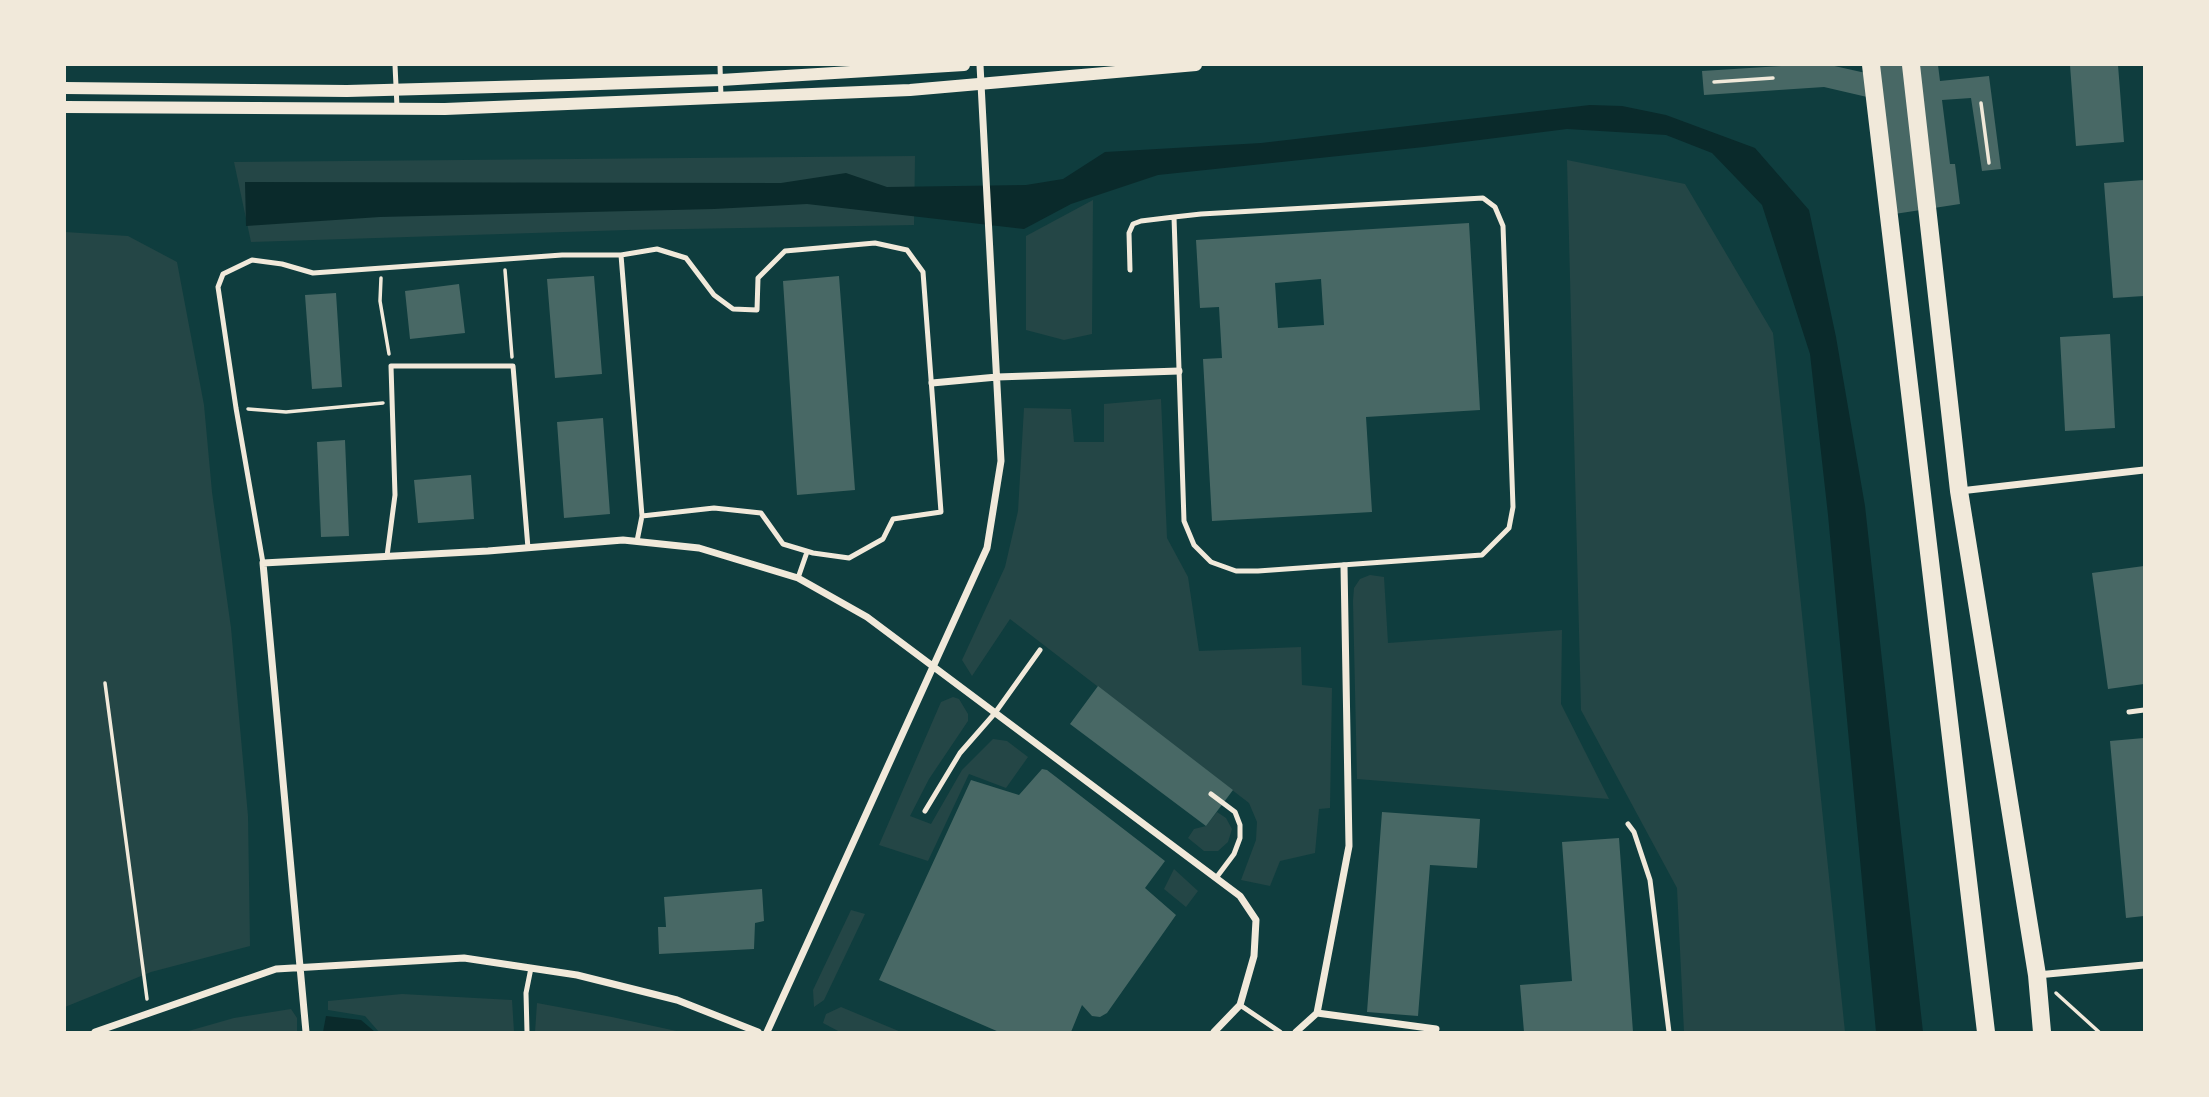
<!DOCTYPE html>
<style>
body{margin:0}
#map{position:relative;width:2209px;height:1097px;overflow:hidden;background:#0f3d3e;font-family:Helvetica,sans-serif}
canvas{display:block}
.frame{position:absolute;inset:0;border:66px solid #f1e9da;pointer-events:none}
</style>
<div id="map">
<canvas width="2209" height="1097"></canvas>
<div class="frame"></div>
</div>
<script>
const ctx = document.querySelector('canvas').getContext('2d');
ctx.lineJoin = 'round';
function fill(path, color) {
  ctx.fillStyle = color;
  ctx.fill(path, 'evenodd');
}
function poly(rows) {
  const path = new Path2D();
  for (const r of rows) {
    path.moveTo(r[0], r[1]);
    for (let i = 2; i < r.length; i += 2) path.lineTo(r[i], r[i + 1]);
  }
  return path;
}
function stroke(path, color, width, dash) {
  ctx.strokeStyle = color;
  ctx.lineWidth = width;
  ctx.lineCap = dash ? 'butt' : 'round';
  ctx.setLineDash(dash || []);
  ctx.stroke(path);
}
const green = poly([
 [915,156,914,225,627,230,251,242,234,162],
 [1567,160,1685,184,1773,333,1845,1032,1684,1032,1677,888,1581,710],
 [1093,200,1092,334,1064,340,1026,330,1026,236],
 [65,232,128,236,177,262,204,405,212,492,231,628,248,816,250,946,151,972,65,1007],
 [1161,399,1167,538,1188,577,1199,651,1301,647,1302,685,1332,688,1330,808,1319,809,1315,853,1280,861,1270,886,1241,880,1256,840,1257,822,1249,803,1010,619,972,676,962,660,1005,567,1018,511,1024,408,1071,409,1074,442,1104,442,1104,404],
 [1370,575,1384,577,1388,643,1562,630,1561,704,1609,799,1357,779,1353,601,1354,588,1360,579],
 [953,697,959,699,968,714,968,721,929,779,910,816,931,824,962,770,993,739,1007,741,1028,757,1006,788,969,774,928,861,879,845,941,702],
 [1217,812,1226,818,1232,829,1228,842,1218,851,1204,851,1188,838,1194,829,1206,826],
 [1174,869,1198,891,1186,907,1164,889],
 [851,910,865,914,824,1000,814,1007,813,990],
 [402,994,512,1000,514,1032,379,1032,365,1016,328,1010,328,1001],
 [537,1003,612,1017,681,1032,535,1032],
 [841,1007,901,1032,840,1032,823,1023,826,1014],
 [291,1009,297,1018,297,1032,185,1032,234,1018]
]);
const water = poly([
 [1590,105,1622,106,1666,115,1755,148,1809,210,1836,337,1865,506,1923,1032,1876,1032,1828,515,1810,354,1762,205,1712,153,1666,135,1567,129,1424,147,1158,175,1071,204,1024,229,807,204,714,209,380,217,246,226,245,182,781,183,846,173,887,187,1026,185,1063,179,1105,152,1261,143],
 [326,1016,361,1020,375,1032,323,1032]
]);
const building = poly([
 [1797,65,1830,65,1879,76,1877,65,1938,65,1940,81,1989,76,2001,169,1982,171,1971,98,1942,100,1950,164,1955,164,1960,204,1888,215,1880,100,1824,87,1704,95,1702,71],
 [2070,65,2118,65,2124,142,2076,146],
 [2144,180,2144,296,2113,298,2104,183],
 [1469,223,1480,410,1366,417,1372,512,1212,521,1203,359,1222,358,1219,307,1200,308,1196,240],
 [1321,279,1324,325,1278,328,1275,283],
 [594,276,602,374,555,378,547,279],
 [839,276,855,490,797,495,783,281],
 [459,284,465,333,410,339,405,291],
 [336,293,342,387,312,389,305,295],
 [2110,334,2115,428,2065,431,2060,337],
 [603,418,610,514,564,518,557,422],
 [345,440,349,536,321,537,317,442],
 [471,475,474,519,418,523,414,480],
 [2144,566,2144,684,2108,689,2092,573],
 [1098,686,1233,790,1206,826,1070,724],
 [2144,738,2144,916,2126,918,2110,741],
 [1042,769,1047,770,1165,861,1145,888,1176,915,1107,1013,1100,1017,1092,1016,1082,1005,1071,1032,999,1032,879,980,971,780,1019,795],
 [1382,812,1480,819,1477,868,1430,865,1418,1016,1367,1012],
 [1619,838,1633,1032,1524,1032,1520,985,1572,981,1562,842],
 [762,889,764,921,755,923,754,949,659,954,658,927,666,927,664,897]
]);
const path = poly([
 [1714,82,1773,78],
 [1981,103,1989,163],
 [505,270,512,357],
 [381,278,380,301,389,354],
 [248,409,286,412,383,403],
 [105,683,147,999],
 [2056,993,2099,1032]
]);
const service = poly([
 [395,65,397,107],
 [720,65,721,98],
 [1130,270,1129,233,1133,224,1141,221,1174,217,1201,214,1483,198,1495,207,1503,226,1513,507,1509,528,1482,555,1258,571,1236,571,1211,562,1194,545,1184,521,1174,217],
 [637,541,642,516],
 [387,556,395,495,391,366,513,366,528,548],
 [263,563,236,408,218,287,223,274,252,260,282,264,313,273,562,255,621,255,657,249,686,258,714,295,733,309,757,310,758,278,785,251,875,243,907,250,923,272,941,512,893,519,883,539,849,558,813,553,783,544,761,513,714,508,642,516,621,255],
 [798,578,807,552],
 [2129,712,2144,710],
 [1211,794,1235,812,1240,825,1240,838,1234,854,1216,878],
 [925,811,960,753,995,713,1040,650],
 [1628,824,1634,832,1650,880,1669,1032],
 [1240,1005,1280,1032],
 [527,1032,526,993,531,968]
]);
const minor = poly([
 [932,383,997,377,1179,371],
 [1960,491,2144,470],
 [2037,975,2144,965],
 [1317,1013,1349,846,1344,566],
 [95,1032,276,969,464,958,577,975,677,1000,758,1032],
 [306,1032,263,563,488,551,623,540,699,548,798,578,867,617,1240,896,1256,920,1254,956,1240,1005,1214,1032],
 [767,1032,987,548,1001,461,980,65],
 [1296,1032,1317,1013,1436,1029,1435,1032]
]);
const tertiary = poly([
 [65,88,347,91,569,85,721,80,964,65],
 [65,107,445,109,910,90,1196,65]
]);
const primary = poly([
 [1871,65,1986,1032],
 [1911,65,1959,491,2037,975,2042,1032]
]);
fill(green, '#244646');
fill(water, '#0a2a2b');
fill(building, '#486865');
stroke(path, '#f1e9da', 3.5);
stroke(service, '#f1e9da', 5);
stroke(minor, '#f1e9da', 7);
stroke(tertiary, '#f1e9da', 12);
stroke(primary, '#f1e9da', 18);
</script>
